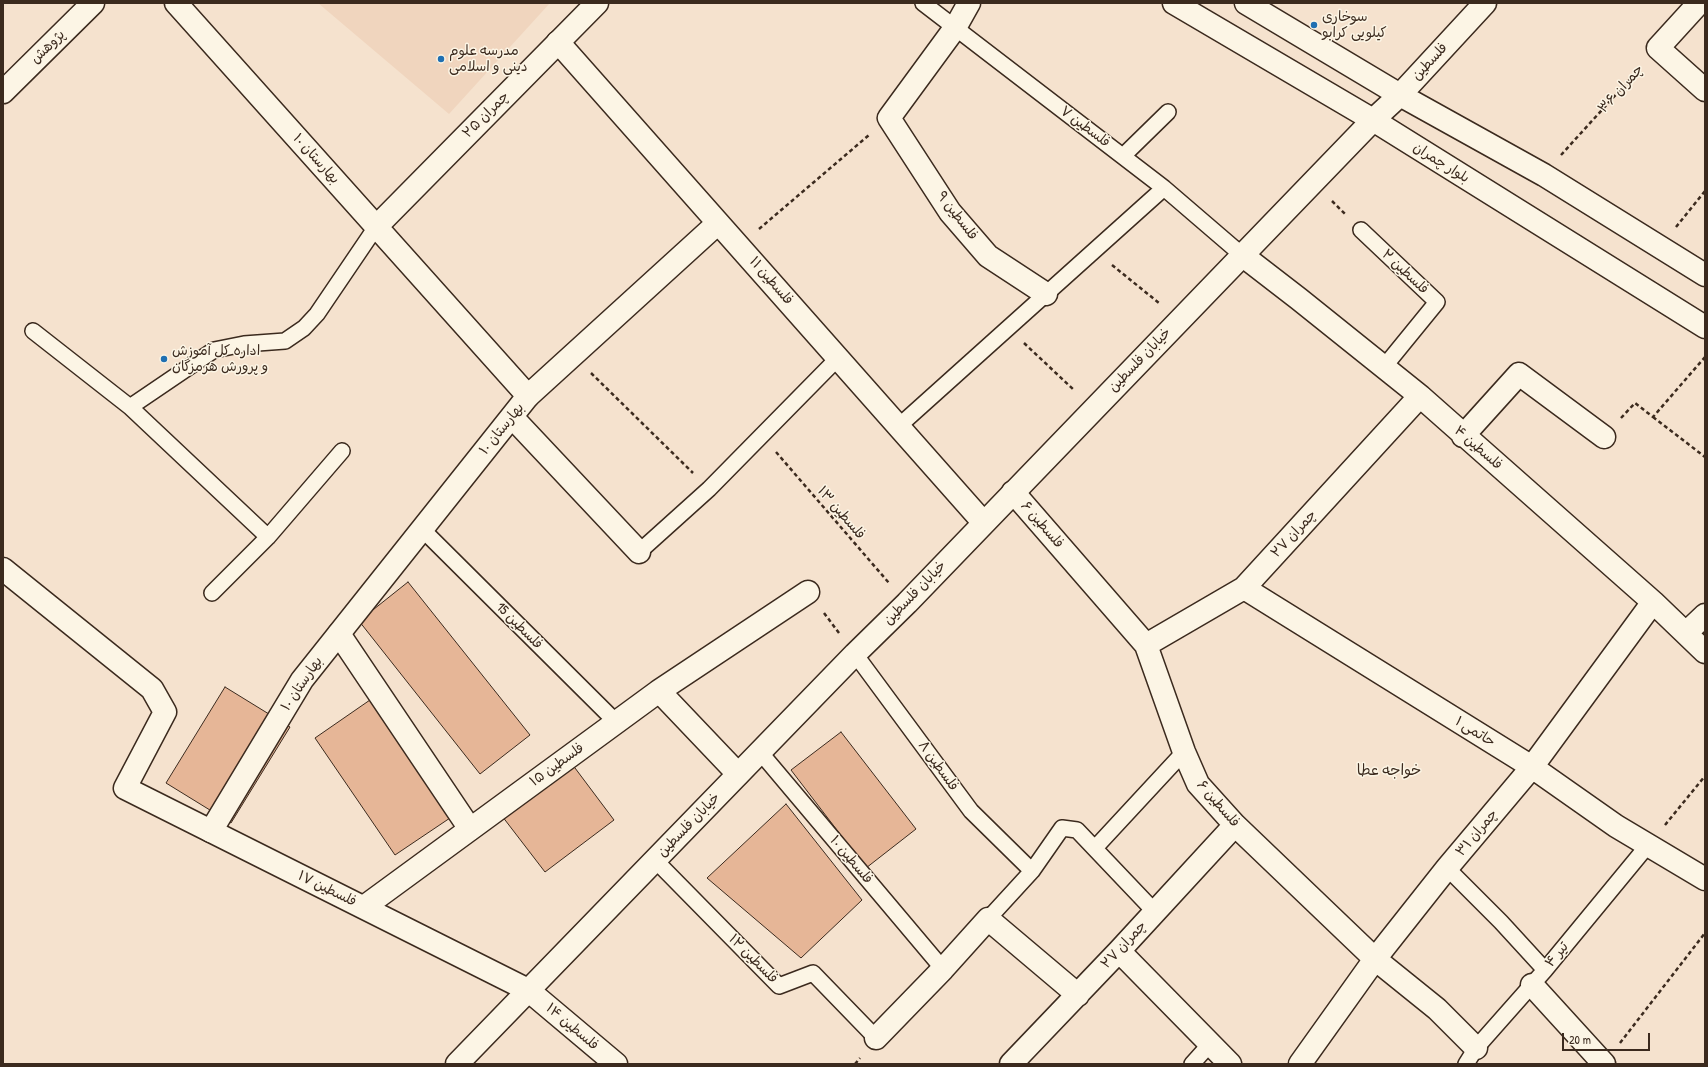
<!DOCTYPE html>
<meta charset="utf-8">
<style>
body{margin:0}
#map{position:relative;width:1708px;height:1067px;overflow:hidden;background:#f5e2ce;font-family:"Patrick Hand",sans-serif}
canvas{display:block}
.frame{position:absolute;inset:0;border:4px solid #3b2a1e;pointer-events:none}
.scale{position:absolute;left:1562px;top:1033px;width:88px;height:18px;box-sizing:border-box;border:2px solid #3b2a1e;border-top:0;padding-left:5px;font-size:12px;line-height:14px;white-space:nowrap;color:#3b2a1e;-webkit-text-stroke:3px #fcf5e5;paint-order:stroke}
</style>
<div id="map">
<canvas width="1708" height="1067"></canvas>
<div class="frame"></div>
<div class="scale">20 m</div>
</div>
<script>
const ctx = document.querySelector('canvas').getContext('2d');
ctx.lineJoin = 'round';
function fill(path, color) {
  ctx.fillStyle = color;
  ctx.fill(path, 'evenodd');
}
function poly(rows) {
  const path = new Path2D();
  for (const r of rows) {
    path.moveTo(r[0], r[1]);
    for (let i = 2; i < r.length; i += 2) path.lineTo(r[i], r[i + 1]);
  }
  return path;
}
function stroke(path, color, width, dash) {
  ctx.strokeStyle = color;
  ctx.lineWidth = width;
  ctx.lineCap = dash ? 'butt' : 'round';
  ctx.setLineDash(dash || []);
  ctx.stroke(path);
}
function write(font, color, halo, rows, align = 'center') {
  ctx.font = font + ' "Patrick Hand","Playpen Sans Arabic",sans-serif';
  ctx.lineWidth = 3;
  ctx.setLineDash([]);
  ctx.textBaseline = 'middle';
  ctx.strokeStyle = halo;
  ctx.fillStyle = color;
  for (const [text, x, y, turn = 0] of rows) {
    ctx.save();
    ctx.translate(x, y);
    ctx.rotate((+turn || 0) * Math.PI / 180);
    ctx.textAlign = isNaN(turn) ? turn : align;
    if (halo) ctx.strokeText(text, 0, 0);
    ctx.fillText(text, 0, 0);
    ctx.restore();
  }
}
const built = poly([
 [318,3,550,3,449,114]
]);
const building = poly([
 [408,582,530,735,480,774,359,621,408,582],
 [225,687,290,727,231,823,166,783,225,687],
 [370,700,450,818,395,855,315,738,370,700],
 [841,732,916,829,866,868,791,770,841,732],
 [572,764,614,820,545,872,502,816,572,764],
 [786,804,862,900,801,958,707,878,786,804]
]);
const path = poly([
 [1561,155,1641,67],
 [1332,201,1345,214],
 [1676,227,1705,191],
 [759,229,869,135],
 [1112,265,1159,303],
 [1024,343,1075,391],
 [591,373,693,473],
 [1653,417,1705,457],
 [1621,418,1635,403,1653,417,1705,357],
 [776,452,889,583],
 [824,613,839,633],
 [1665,825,1705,776],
 [1620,1043,1705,933],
 [855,1064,860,1058]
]);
const lane = poly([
 [923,3,1164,188,1242,255],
 [1123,156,1168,112],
 [1361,230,1437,302,1384,367],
 [33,331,130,407],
 [899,426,1164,188],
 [422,529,616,722],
 [268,537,130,407,214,350,244,344,285,341,304,328,317,314,376,227],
 [639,552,709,489,838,358],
 [212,593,268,537,342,451],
 [855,654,971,811,1032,871],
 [760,752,943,969],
 [1095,848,1184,752],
 [655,860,779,986,813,973,876,1038],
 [1447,868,1501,922,1545,970],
 [988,919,1032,871,1062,828,1077,830,1155,912],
 [1192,1064,1210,1044],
 [1466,1064,1476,1048,1545,970,1648,845]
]);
const street = poly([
 [969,3,955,28,889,118,950,212,988,256,1046,294],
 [1699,3,1658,48,1705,90],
 [558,42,983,522],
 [3,92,93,3],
 [1242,255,1299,299,1420,396,1653,602,1705,652],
 [528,396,718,223],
 [512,417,639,552],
 [1463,436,1519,374,1604,437],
 [1013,492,1146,645,1184,752,1198,784,1235,825,1375,959,1437,1009,1476,1048],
 [3,569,152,689,165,712,125,788,528,990,616,1064],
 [1244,588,1532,767,1616,826,1705,879],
 [1686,633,1705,615],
 [339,634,470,829],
 [1146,645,1244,588,1420,396],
 [659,691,808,592],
 [364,907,659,691,738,774],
 [1119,951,1230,1064],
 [1532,985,1604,1064],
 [876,1038,943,969,988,919,1078,995],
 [1011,1064,1119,951,1235,825],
 [1300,1064,1375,959,1447,868,1532,767,1653,602]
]);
const secondary = poly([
 [176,3,528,396,302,680,211,831],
 [1174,3,1373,120,1705,327],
 [1246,3,1400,95,1544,175,1705,275],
 [376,227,597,3],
 [457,1064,855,654,907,603,1373,120,1400,95,1485,3]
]);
const markers = [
 [1314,25,4,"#1f6fb2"],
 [441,59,4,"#1f6fb2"],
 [164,359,4,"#1f6fb2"]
];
const poiNames = [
 ["سوخاری",1322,17],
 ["کیلویی کرابو",1322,33],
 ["مدرسه علوم",449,51],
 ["دینی و اسلامی",449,67],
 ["اداره کل آموزش",172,351],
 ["و پرورش هرمزگان",172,367]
];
const streetNames = [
 ["پژوهش",48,47,-44],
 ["فلسطین",1430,62,-47],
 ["چمران ۳۶",1621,89,-48],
 ["چمران ۲۵",486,115,-45],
 ["فلسطین ۷",1085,127,37],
 ["بهارستان ۱۰",316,159,48],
 ["بلوار چمران",1441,163,32],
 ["فلسطین ۹",957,216,52],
 ["فلسطین ۲",1405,272,43],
 ["فلسطین ۱۱",771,281,49],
 ["خیابان فلسطین",1140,360,-46],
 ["بهارستان ۱۰",502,429,-51],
 ["فلسطین ۴",1478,448,41],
 ["فلسطین ۱۳",841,513,49],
 ["فلسطین ۶",1042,525,49],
 ["چمران ۲۷",1294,534,-47],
 ["خیابان فلسطین",915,593,-46],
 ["فلسطین 15",519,626,45],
 ["بهارستان ۱۰",302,684,-56],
 ["حاتمی ۱",1475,732,32],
 ["فلسطین ۱۵",557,765,-36],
 ["فلسطین ۸",938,766,54],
 ["فلسطین ۶",1218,804,49],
 ["خیابان فلسطین",689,825,-46],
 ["چمران ۳۱",1477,833,-50],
 ["فلسطین ۱۰",851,860,50],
 ["فلسطین ۱۷",327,889,26],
 ["چمران ۲۷",1124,945,-47],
 ["تیر ۴",1557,955,-50],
 ["فلسطین ۱۲",753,959,45],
 ["فلسطین ۱۴",572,1027,40]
];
const neighbourhoodNames = [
 ["خواجه عطا",1389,771]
];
fill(built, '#f0d5be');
fill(building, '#e6b697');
stroke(building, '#3b2a1e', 1);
stroke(lane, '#3b2a1e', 18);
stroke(street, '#3b2a1e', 25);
stroke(secondary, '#3b2a1e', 25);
stroke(path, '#3b2a1e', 2.5, [4, 3]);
stroke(lane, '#fcf5e5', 15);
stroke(street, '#fcf5e5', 22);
stroke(secondary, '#fcf5e5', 22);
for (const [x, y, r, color] of markers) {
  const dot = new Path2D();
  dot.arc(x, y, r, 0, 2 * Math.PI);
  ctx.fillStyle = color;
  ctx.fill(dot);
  stroke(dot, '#fcf5e5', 1.5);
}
write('14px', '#3b2a1e', '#fcf5e5', poiNames, 'left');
write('14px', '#3b2a1e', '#fcf5e5', streetNames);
write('15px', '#3b2a1e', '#fcf5e5', neighbourhoodNames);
</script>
